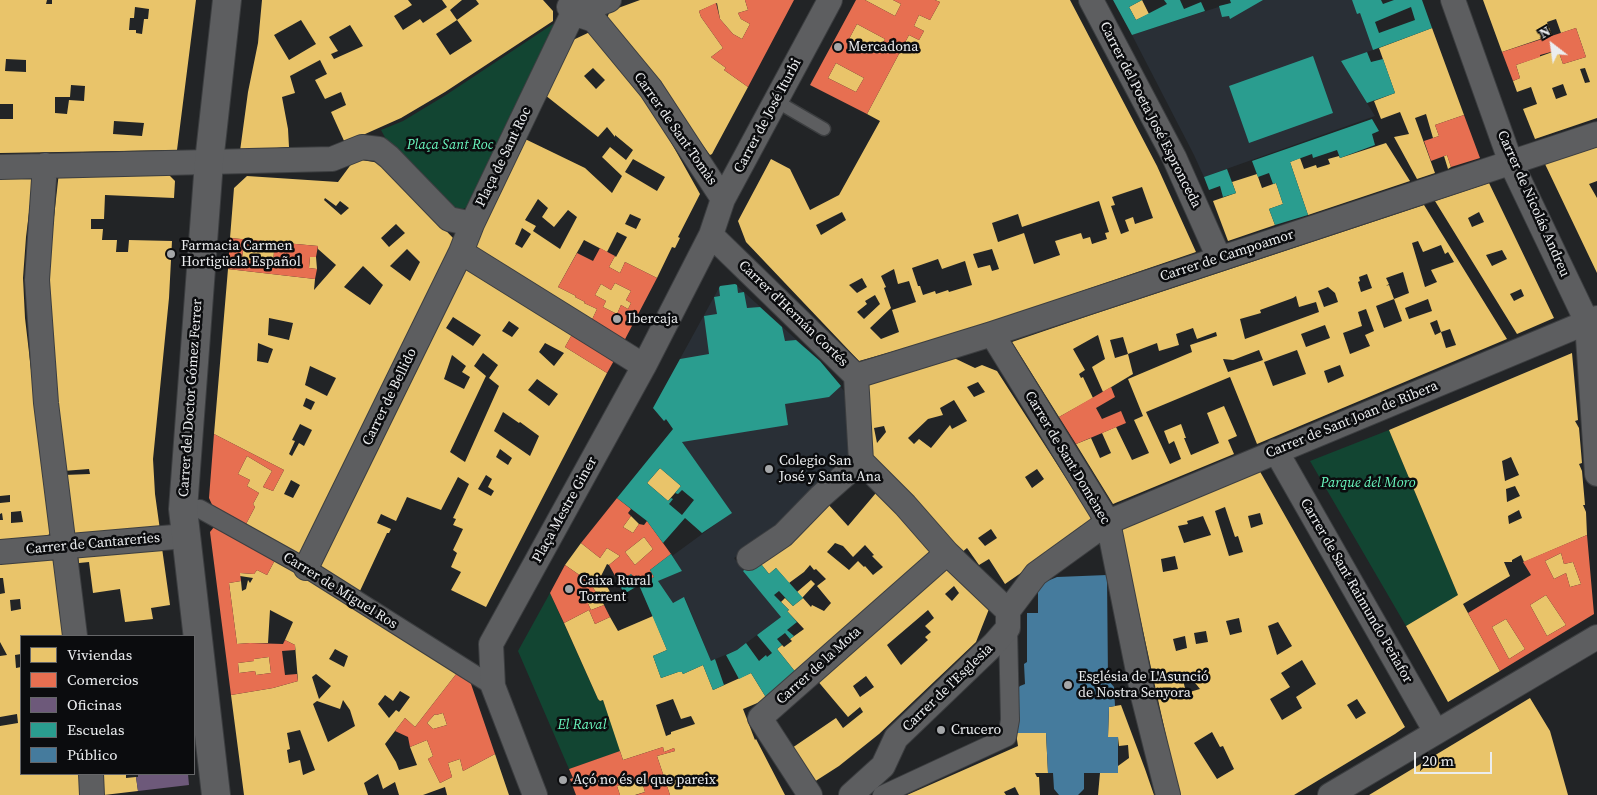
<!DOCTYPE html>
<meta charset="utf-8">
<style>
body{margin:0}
#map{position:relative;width:1597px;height:795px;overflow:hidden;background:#222426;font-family:"Source Serif 4",serif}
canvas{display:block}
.legend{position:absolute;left:20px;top:635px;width:175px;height:140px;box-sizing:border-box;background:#0b0c0e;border:1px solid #656668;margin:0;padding:6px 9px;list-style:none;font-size:15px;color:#ebedef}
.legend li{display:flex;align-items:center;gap:10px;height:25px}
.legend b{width:25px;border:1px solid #656668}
.north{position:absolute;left:1527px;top:20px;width:50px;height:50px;-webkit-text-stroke:4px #0b0c0e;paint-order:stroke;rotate:330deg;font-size:14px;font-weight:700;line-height:20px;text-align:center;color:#ebedef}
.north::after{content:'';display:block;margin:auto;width:18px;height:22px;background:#ebedef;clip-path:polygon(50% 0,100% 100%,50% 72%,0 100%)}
.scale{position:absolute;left:1414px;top:752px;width:78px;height:22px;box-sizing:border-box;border:2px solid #ebedef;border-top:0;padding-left:6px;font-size:15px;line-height:18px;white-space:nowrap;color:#ebedef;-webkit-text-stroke:4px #0b0c0e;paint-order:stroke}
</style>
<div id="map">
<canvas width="1597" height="795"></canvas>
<ul class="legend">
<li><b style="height:14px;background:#e9c46a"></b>Viviendas</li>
<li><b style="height:14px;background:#e76f51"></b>Comercios</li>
<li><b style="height:14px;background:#6d597a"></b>Oficinas</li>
<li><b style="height:14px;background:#2a9d8f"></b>Escuelas</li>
<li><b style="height:14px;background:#457b9d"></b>Público</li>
</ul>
<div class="north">N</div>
<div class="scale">20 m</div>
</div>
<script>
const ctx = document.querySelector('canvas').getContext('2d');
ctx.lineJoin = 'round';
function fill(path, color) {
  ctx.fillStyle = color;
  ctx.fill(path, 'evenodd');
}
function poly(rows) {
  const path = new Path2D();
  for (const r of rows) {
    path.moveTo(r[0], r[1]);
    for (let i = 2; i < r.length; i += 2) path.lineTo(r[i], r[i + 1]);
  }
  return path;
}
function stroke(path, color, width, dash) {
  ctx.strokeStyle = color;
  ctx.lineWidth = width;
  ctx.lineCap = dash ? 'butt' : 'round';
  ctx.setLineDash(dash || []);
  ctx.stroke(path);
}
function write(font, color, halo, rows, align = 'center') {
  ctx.font = font + ' "Source Serif 4",serif';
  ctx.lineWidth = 5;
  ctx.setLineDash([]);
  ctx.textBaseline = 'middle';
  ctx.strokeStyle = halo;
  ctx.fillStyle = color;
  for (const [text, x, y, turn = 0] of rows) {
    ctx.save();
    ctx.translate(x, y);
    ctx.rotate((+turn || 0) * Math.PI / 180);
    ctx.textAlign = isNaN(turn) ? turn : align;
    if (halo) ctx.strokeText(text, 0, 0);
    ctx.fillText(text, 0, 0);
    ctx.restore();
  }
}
const built = poly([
 [1240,0,1352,0,1360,13,1373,50,1341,61,1375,116,1204,177,1194,155,1132,35],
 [735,284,820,361,852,401,853,457,793,515,752,548,734,558,781,617,737,650,711,661,685,598,651,612,639,585,657,581,682,571,672,556,731,513,667,420,664,421,653,408,720,286]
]);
const green = poly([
 [553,24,556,27,469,206,461,210,445,204,389,145,381,130,403,121,446,95],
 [1389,430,1458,595,1406,626,1310,461],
 [550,593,598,699,600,701,603,700,621,751,569,769,518,651]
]);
const homes = poly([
 [0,0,47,0,46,4,52,4,52,0,196,0,177,150,0,153,0,119,13,119,13,104,0,104],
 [135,7,149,9,148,19,144,19,142,34,136,33,136,30,129,30,130,18,134,18],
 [6,59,26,60,26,72,5,71],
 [71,85,85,86,84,101,69,100,67,114,55,113,55,97,70,97],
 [114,121,144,123,142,136,113,134],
 [262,0,408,0,412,5,394,16,403,30,420,19,423,23,447,7,442,0,462,0,450,10,457,20,436,34,450,55,472,41,457,20,479,4,476,0,543,0,553,11,553,21,445,92,401,118,345,143,331,112,346,105,341,92,325,99,315,80,327,74,320,60,290,76,295,93,282,97,288,129,289,147,240,151,248,92,258,43],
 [301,20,316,44,289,60,274,35],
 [350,25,363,46,334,59,331,54,338,51,329,37],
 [640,0,745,0,748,10,738,13,741,19,750,24,742,39,733,34,720,19,717,3,699,11,701,17,723,48,711,57,726,68,724,70,748,87,712,154,710,155,607,18,610,11],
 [865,0,893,0,901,4,895,16],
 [935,0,1070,0,1157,166,1196,252,962,332,859,361,746,242,738,221,771,159,790,169,810,210,839,195,880,121,867,114,909,35,919,40,924,31,914,26,919,15,930,20,940,2],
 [1142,187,1153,218,1135,224,1133,217,1125,220,1129,231,1121,234,1111,206,1115,205,1112,197],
 [1099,201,1109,232,1105,233,1107,239,1092,244,1090,237,1083,239,1081,233,1055,241,1060,255,1034,264,1024,233,998,242,992,223,1018,214,1022,227],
 [842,212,846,220,821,235,816,225],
 [992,249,999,269,992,271,990,265,978,268,973,254],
 [938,259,942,269,965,261,972,285,949,292,948,290,936,294,935,291,923,295,920,286,918,286,912,268],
 [894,269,898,284,909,281,916,302,892,310,899,332,881,339,870,328,891,308,884,288,886,287,881,276],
 [862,278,867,287,857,293,849,285],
 [875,295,880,304,864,319,857,312,867,304,865,301],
 [1142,0,1149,14,1136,20,1129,7],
 [1483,0,1597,0,1597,118,1535,139,1523,109,1537,104,1531,87,1517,92,1513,81,1520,78,1516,65,1558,50,1563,64,1586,57,1576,28,1561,33,1556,19,1547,22,1552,35,1502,52],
 [1585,68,1590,82,1585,83,1580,69],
 [1563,84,1567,95,1556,99,1552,88],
 [857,24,885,39,877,53,849,39],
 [1432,28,1464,115,1435,125,1439,136,1433,138,1426,114,1415,118,1435,173,1417,179,1394,137,1409,134,1400,112,1381,119,1374,101,1395,93,1379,48],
 [592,31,645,96,700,194,678,237,680,238,675,248,672,247,657,278,625,262,620,273,609,267,615,256,616,257,627,237,617,232,607,252,584,240,558,287,576,296,575,297,585,302,584,303,597,309,590,324,471,245,523,138,585,168,612,193,622,176,602,157,610,147,626,160,633,150,615,135,615,137,607,127,598,137,545,95,573,40],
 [593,68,605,80,596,89,584,76],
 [633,159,665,177,657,191,625,172],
 [538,199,548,208,542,217,554,227,568,210,577,217,560,249,533,231,536,226,525,220],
 [630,214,641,219,636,229,625,224],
 [522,228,531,234,522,248,515,244],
 [836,63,864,78,856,92,828,78],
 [1386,143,1410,181,1308,215,1290,162,1300,158,1304,169,1316,165,1317,168,1330,164,1328,159,1339,156,1340,158],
 [1597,147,1597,181,1589,184,1597,198,1597,273,1545,164],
 [1447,155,1451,167,1448,169,1444,156],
 [355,159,380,163,454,239,456,243,301,557,245,526,255,507,253,504,259,493,247,486,250,480,238,474,247,456,272,471,263,487,273,491,284,470,214,434,228,269,315,279,314,290,336,265,318,249,318,246,230,238,234,188,247,176,338,182],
 [325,198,336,206,340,201,349,208,341,215,324,200],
 [396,224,405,233,389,247,381,238],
 [407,249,420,262,410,281,390,266],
 [363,266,383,285,370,305,344,287],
 [269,318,293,323,289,340,268,335],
 [258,343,273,349,268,363,257,361],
 [310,366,336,378,327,396,305,385],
 [306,398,315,402,311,410,303,406],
 [300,424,312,430,304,446,299,443,292,456,289,454,295,441,292,440],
 [291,480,300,485,293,498,284,494],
 [59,172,167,173,175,181,174,198,105,195,104,219,91,219,91,229,103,229,102,240,117,240,116,252,128,252,129,240,172,241,169,298,153,459,155,494,160,530,72,537,64,475,90,474,89,469,63,471,49,332,49,262],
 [28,174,33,180,26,237,23,278,25,318,50,533,45,539,0,543,0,520,3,520,2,513,0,514,0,503,10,502,10,495,0,496,0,176],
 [21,511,23,522,11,523,11,512],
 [1257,174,1262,188,1276,183,1283,204,1269,209,1275,225,1228,241,1213,201,1236,193,1232,182],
 [1489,183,1554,318,1517,334,1435,201],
 [1479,212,1484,222,1472,227,1468,218],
 [1502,250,1507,259,1492,266,1486,255],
 [1521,289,1524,296,1514,301,1510,294],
 [1424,205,1507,339,1257,444,1230,377,1146,412,1170,464,1181,459,1174,441,1169,444,1164,431,1181,424,1186,438,1184,438,1191,455,1219,443,1207,413,1224,406,1237,436,1228,440,1234,454,1113,504,1076,444,1091,438,1100,458,1111,453,1102,433,1116,427,1132,460,1149,453,1134,420,1143,416,1128,379,1192,352,1190,345,1217,336,1216,332,1197,339,1193,328,1176,334,1179,345,1159,351,1157,343,1128,354,1133,374,1103,392,1092,367,1105,359,1098,335,1073,349,1085,370,1079,374,1081,378,1083,377,1093,398,1059,417,1012,342,1091,315],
 [1418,241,1423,252,1441,245,1445,254,1448,252,1454,262,1431,270,1437,282,1425,287,1412,243],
 [1403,272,1409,293,1394,299,1389,285,1386,286,1389,284,1386,278],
 [1367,274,1372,288,1361,292,1358,282,1360,281,1359,277],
 [1328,287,1335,293,1338,302,1324,307,1318,291],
 [1296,296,1299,307,1316,302,1319,312,1245,339,1240,319,1261,313,1260,310,1293,298],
 [1394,299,1402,321,1384,328,1376,306],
 [1428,299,1432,311,1409,319,1405,308],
 [1366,309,1374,331,1365,335,1370,346,1350,354,1343,333,1362,326,1358,312],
 [1437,320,1441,332,1450,329,1456,345,1446,348,1441,332,1435,335,1430,323],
 [1325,325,1330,338,1306,347,1301,334],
 [1123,337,1128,354,1115,358,1110,340],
 [1259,350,1263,360,1228,372,1223,359,1233,360],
 [1297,350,1306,374,1273,386,1264,362],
 [1340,365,1344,376,1328,383,1324,371],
 [243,250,260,252,263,250,274,252,273,264,242,259],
 [310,257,316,257,317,269,309,268],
 [464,262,574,331,565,347,607,373,486,607,451,590,461,572,451,567,457,553,453,550,463,529,453,525,456,519,453,518,469,484,458,477,441,510,407,497,396,521,381,514,377,523,391,529,389,533,387,533,359,593,317,568],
 [453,317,481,335,473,346,446,328],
 [509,321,519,328,512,337,502,331],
 [545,343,564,353,554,366,539,352],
 [483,353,498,365,489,378,499,386,465,462,450,452,486,376,474,366],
 [452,355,466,366,462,372,470,377,464,389,444,379],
 [537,379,558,394,549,406,528,390],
 [503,412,519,423,520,422,539,436,530,456,494,431],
 [500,449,512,458,508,465,496,457],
 [486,475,492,479,488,487,494,491,491,496,478,489],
 [615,283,631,291,626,300,631,303,628,309,621,305,617,314,603,307,606,301,595,295,601,284,611,290],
 [1572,353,1578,420,1575,421,1579,428,1582,463,1579,464,1582,471,1585,505,1583,505,1586,512,1587,535,1524,562,1521,555,1512,560,1512,562,1504,562,1510,576,1463,604,1500,671,1448,702,1406,626,1458,595,1389,430],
 [1511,457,1519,475,1505,481,1502,461],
 [1515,486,1520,496,1507,502,1506,489],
 [1519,510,1522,518,1509,524,1508,516],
 [952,357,975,368,982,365,997,371,1082,503,1083,502,1091,515,1090,525,1005,584,989,559,979,565,967,548,960,554,866,456,862,385],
 [978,382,985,392,974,397,967,387],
 [954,400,967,421,952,429,950,425,931,448,919,439,914,444,908,438,928,419,943,415,940,408],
 [884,426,886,432,877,443,874,428],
 [1037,469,1044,479,1032,488,1025,477],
 [991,529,997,538,985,546,978,538],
 [660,468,681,486,668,501,647,483],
 [1258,468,1405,727,1395,734,1294,795,1180,795,1177,786,1121,531,1124,523],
 [1225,507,1235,537,1238,536,1243,552,1229,556,1215,511],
 [1260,513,1263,524,1251,528,1248,516],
 [1203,516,1211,535,1184,543,1178,526,1188,524,1187,521],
 [1175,556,1178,569,1163,572,1161,559],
 [1239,618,1242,632,1230,635,1226,621],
 [1278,622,1292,646,1277,655,1268,626],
 [1206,631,1208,642,1196,644,1194,633],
 [1185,636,1187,648,1176,651,1173,639],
 [1302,660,1316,684,1296,697,1302,708,1282,720,1270,699,1290,687,1281,673],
 [1188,674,1200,689,1186,693,1182,675],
 [1357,699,1366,713,1356,719,1347,705],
 [1212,732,1220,747,1223,746,1234,769,1217,779,1194,743],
 [881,487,888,505,934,552,797,674,777,649,782,645,784,647,792,641,790,639,804,629,787,611,789,610,781,602,785,598,793,606,803,598,811,607,812,605,824,611,831,603,817,586,826,579,816,569,814,570,810,565,804,572,789,583,776,568,769,574,761,564,827,503,848,526],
 [835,543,843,546,853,557,865,545,874,555,872,556,883,567,873,575,865,566,864,567,858,561,849,570,827,552],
 [631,516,639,524,633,533,623,527],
 [644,537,653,549,635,565,625,552],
 [581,543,600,558,607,548,620,556,609,565,607,564,601,576,613,597,603,603,604,605,591,610,585,597,596,592,588,581,565,565],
 [162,548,170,605,151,608,153,619,125,622,120,589,93,593,89,562,79,563,78,555],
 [1561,553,1564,564,1573,562,1581,584,1570,587,1566,573,1554,579,1545,561],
 [53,556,63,636,21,636,21,654,15,655,16,668,21,667,21,774,80,774,82,795,0,795,0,726,18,723,17,714,0,717,0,656,7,655,0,642,0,594,5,593,3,578,0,578,0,561],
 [20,599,21,609,11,611,10,600],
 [275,560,314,581,457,673,415,727,405,718,385,744,396,762,399,770,417,765,410,747,427,740,433,756,428,759,440,783,452,777,448,763,460,759,463,771,495,754,509,795,447,795,445,787,423,795,399,795,395,782,383,789,378,774,364,783,368,795,244,795,231,695,273,688,298,681,295,645,285,640,293,622,270,610,268,643,250,643,237,644,229,583,241,581,242,591,246,589,248,580,250,583,253,578,240,576,240,573,254,574,257,570,267,575],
 [335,649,348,656,344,667,329,659],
 [316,674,331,686,319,699,312,677],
 [400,691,410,697,399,712,396,710,389,718,378,704,385,695,393,701],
 [343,700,350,710,355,726,328,742,313,704,317,701,340,709],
 [300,730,315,770,303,775,300,760,289,763,287,750,290,749,287,733],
 [949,567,989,609,976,642,879,734,839,766,814,782,792,748,836,718,843,728,863,712,860,707,848,717,816,679,859,640],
 [954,586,959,593,952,601,945,594],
 [928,610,934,618,925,626,931,632,925,637,928,640,901,665,887,645],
 [866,676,874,687,860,697,853,686],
 [811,580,815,584,802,598,797,592],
 [1546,595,1566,625,1547,636,1530,605],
 [589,610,595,624,610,617,618,631,653,616,667,650,653,656,661,678,678,672,682,672,683,674,703,665,713,690,751,673,767,699,743,709,755,740,756,739,785,795,670,795,657,756,675,751,674,748,664,752,663,747,623,760,603,700,600,701,598,699,564,623],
 [673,699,681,719,691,716,695,724,671,732,671,734,666,736,656,705],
 [1506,619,1525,649,1509,659,1492,627],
 [269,657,271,673,256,675,255,671,239,673,238,663,254,661,254,659],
 [1530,698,1550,731,1568,795,1369,795],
 [1121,705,1145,769,1154,795,1098,795,1100,773,1118,773,1118,766,1129,758,1128,745,1119,746,1118,737,1108,737,1109,707],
 [443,713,447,725,433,729,427,723,435,714,436,715],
 [1016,733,1046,733,1048,773,1035,773,1037,777,1039,777,1040,795,1019,795,1015,787,1004,792,1006,795,907,795,1018,746],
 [102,774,126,774,126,778,136,777,138,791,104,795],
 [641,778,645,792,635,795,620,795,617,786]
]);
const shops = poly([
 [745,0,794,0,748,87,724,70,726,68,711,57,723,48,701,17,699,11,716,3,720,19,733,34,742,39,750,24,741,19,738,13,748,10],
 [856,0,865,0,895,16,901,4,893,0,935,0,940,2,930,20,919,15,914,26,924,31,919,40,909,35,867,114,810,85],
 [857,24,885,39,877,53,849,39],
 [836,63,864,78,856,92,828,78],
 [1576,28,1586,57,1563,64,1558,50,1540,55,1540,57,1516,65,1520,78,1513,81,1502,52],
 [1464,115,1480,158,1451,167,1447,155,1431,161,1424,141,1439,136,1435,125],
 [230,238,318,246,316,257,310,257,309,268,317,269,315,279,228,269],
 [243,250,260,252,263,250,274,252,273,264,242,259],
 [600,248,615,256,609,267,620,273,625,262,657,278,622,345,590,324,597,309,584,303,585,302,575,297,576,296,558,287,577,253,593,261],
 [615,283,631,291,626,300,631,303,628,309,621,305,617,314,603,307,606,301,595,295,601,284,611,290],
 [574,331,616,357,607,373,565,347],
 [1111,387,1115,397,1096,408,1102,419,1121,411,1126,423,1076,444,1059,417],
 [214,434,284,470,273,491,263,487,272,471,247,456,238,474,250,480,247,486,259,493,253,504,255,507,245,526,214,509,209,498],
 [617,498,631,509,628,513,631,516,623,527,633,533,639,524,644,525,647,521,671,554,650,570,654,577,639,585,631,574,619,583,609,565,620,556,607,548,600,558,581,543],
 [644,537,653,549,635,565,625,552],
 [214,527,275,560,267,575,257,570,254,574,240,573,241,581,229,583,237,644,250,643,283,644,285,640,295,645,295,650,282,651,285,675,297,674,298,681,273,688,231,695,210,532],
 [269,657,271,673,256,675,255,671,239,673,238,663,254,661,254,659],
 [1587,535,1594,614,1500,671,1468,613,1531,575,1523,562],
 [1561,553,1564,564,1573,562,1581,584,1570,587,1566,573,1554,579,1545,561],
 [1546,595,1566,625,1547,636,1530,605],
 [1506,619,1525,649,1509,659,1492,627],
 [565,565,588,581,596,592,585,597,591,610,604,605,610,617,595,624,589,610,564,623,550,593],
 [457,673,470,681,495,754,463,771,460,759,448,763,452,777,440,783,428,759,433,756,427,740,410,747,408,737,395,731,405,718,415,727],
 [443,713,447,725,433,729,427,723,435,714,436,715],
 [663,747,664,752,674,748,675,751,657,756,670,795,636,795,645,792,641,778,617,786,620,795,576,795,570,779,573,778,569,769,620,751,623,760]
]);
const offices = poly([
 [138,774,188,774,189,785,138,791,136,777,138,777]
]);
const schools = poly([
 [1113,0,1142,0,1129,7,1136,20,1167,4,1164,0,1180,0,1184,9,1201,2,1205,11,1132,35],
 [1230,0,1263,0,1230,19,1229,16,1222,17,1219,6,1231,3],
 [1352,0,1381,0,1383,4,1394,0,1422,0,1432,28,1373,50,1360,13,1357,14],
 [1411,7,1415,20,1379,33,1375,22],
 [1367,52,1371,62,1383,59,1395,93,1367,103,1341,61],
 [1313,56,1333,113,1249,143,1229,86],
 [1372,119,1379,131,1372,134,1375,145,1340,158,1337,150,1313,158,1312,154,1290,162,1308,215,1275,225,1269,209,1283,204,1276,183,1273,184,1269,173,1258,177,1252,161],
 [1227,169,1236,193,1223,197,1220,186,1209,190,1204,177],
 [735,284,737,285,738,293,744,292,747,308,760,307,782,327,785,341,796,340,820,361,841,386,829,397,785,404,788,425,682,442,732,513,702,533,685,518,663,543,647,521,617,498,673,429,666,419,664,421,653,408,680,359,709,354,704,316,717,314,714,297,720,296,719,288,720,286],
 [660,468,681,486,675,493,678,494,682,490,694,500,682,515,669,504,673,499,671,498,668,501,647,483],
 [671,554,682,571,658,581,673,603,684,597,711,661,715,659,724,685,713,690,703,665,683,674,682,672,678,672,661,678,653,656,667,650,639,585,654,577,650,570],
 [753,562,761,564,769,574,776,568,803,598,793,606,779,591,774,595,789,610,787,611,797,622,787,630,794,636,790,639,785,633,777,639,782,645,777,649,797,674,767,699,751,673,739,679,726,655,737,650,746,643,759,661,766,655,767,657,772,653,757,635,781,617,743,571],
 [631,574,639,585,624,594,619,583]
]);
const public = poly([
 [1107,575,1108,680,1114,687,1115,706,1109,707,1108,737,1118,737,1118,773,1084,773,1084,789,1078,795,1059,795,1054,789,1053,773,1048,773,1046,733,1016,733,1016,690,1020,686,1025,684,1024,664,1027,662,1027,613,1038,613,1038,585,1057,577]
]);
const service = poly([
 [776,101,824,129]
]);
const pedestrian = poly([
 [183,509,200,509,306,568,493,686],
 [882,795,1007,737,1010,720,1008,628]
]);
const minor = poly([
 [1091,0,1174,157,1219,258],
 [1453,0,1511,163,1587,322,1597,474],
 [569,7,573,13,594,20,651,89,723,199],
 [45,165,37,280,46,403,75,636],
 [0,167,332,159,362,147,379,149,389,157,449,219,472,224],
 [711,235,856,376,861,461,905,505,947,553,1008,611],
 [461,252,644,366],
 [992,334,1108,522,1143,696,1168,795],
 [856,376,992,334,1597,134],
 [1276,451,1436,732],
 [0,552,186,536],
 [749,558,783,535,820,497,861,461],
 [306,568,461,252,472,224,573,13,609,0],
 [91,774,92,795],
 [535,795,493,686,491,644,644,366,711,235,723,199,830,0],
 [810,795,760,718,947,553],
 [851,795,883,766,896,738,994,644,1008,628,1008,611,1036,574,1108,522,1597,318],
 [1330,795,1597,637]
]);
const tertiary = poly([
 [216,795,183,509,209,162,227,0]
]);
const markers = [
 [838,47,5,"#a5a7a9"],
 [171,254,5,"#a5a7a9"],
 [617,319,5,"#a5a7a9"],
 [769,469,5,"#a5a7a9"],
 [569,589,5,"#a5a7a9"],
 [1068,685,5,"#a5a7a9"],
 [941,730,5,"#a5a7a9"],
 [563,780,5,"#a5a7a9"]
];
const poiNames = [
 ["Mercadona",848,47],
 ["Farmacia Carmen",181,246],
 ["Hortigüela Español",181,262],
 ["Ibercaja",627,319],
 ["Colegio San",779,461],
 ["José y Santa Ana",779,477],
 ["Caixa Rural",579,581],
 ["Torrent",579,597],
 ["Església de L'Asunció",1078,677],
 ["de Nostra Senyora",1078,693],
 ["Crucero",951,730],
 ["Açó no és el que pareix",573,780]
];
const streetNames = [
 ["Carrer del Poeta José Espronceda",1150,115,63],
 ["Carrer de José Iturbi",768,116,-62],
 ["Carrer de Sant Tomàs",675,129,55],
 ["Plaça de Sant Roc",504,157,-64],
 ["Carrer de Nicolás Andreu",1533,204,66],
 ["Carrer de Campoamor",1227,256,-18],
 ["Carrer d'Hernán Cortés",793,314,44],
 ["Carrer de Bellido",390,397,-64],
 ["Carrer del Doctor Gómez Ferrer",191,398,-86],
 ["Carrer de Sant Joan de Ribera",1352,420,-22],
 ["Carrer de Sant Domènec",1067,458,59],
 ["Plaça Mestre Giner",565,510,-61],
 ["Carrer de Cantareries",93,544,-5],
 ["Carrer de Miguel Ros",340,591,32],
 ["Carrer de Sant Raimundo Peñafor",1356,591,60],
 ["Carrer de la Mota",819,666,-42],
 ["Carrer de l'Esglesia",948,688,-44]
];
const parkNames = [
 ["Plaça Sant Roc",450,145],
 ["Parque del Moro",1368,483],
 ["El Raval",582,725]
];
fill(built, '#292f36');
fill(green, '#124532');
fill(homes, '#e9c46a');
fill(shops, '#e76f51');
fill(offices, '#6d597a');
fill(schools, '#2a9d8f');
fill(public, '#457b9d');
stroke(service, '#3c3e40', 15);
stroke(pedestrian, '#3c3e40', 20);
stroke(minor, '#3c3e40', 26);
stroke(tertiary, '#3c3e40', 30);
stroke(service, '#5d5e60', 12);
stroke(pedestrian, '#5d5e60', 18);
stroke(minor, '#5d5e60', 24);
stroke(tertiary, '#5d5e60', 28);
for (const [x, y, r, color] of markers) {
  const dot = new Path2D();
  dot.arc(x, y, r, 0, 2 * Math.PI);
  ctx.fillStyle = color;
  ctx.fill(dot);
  stroke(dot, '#0b0c0e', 2);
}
write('14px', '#ebedef', '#0b0c0e', poiNames, 'left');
write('14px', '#ebedef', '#0b0c0e', streetNames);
write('italic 14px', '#6af7be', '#0b0c0e', parkNames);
</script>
